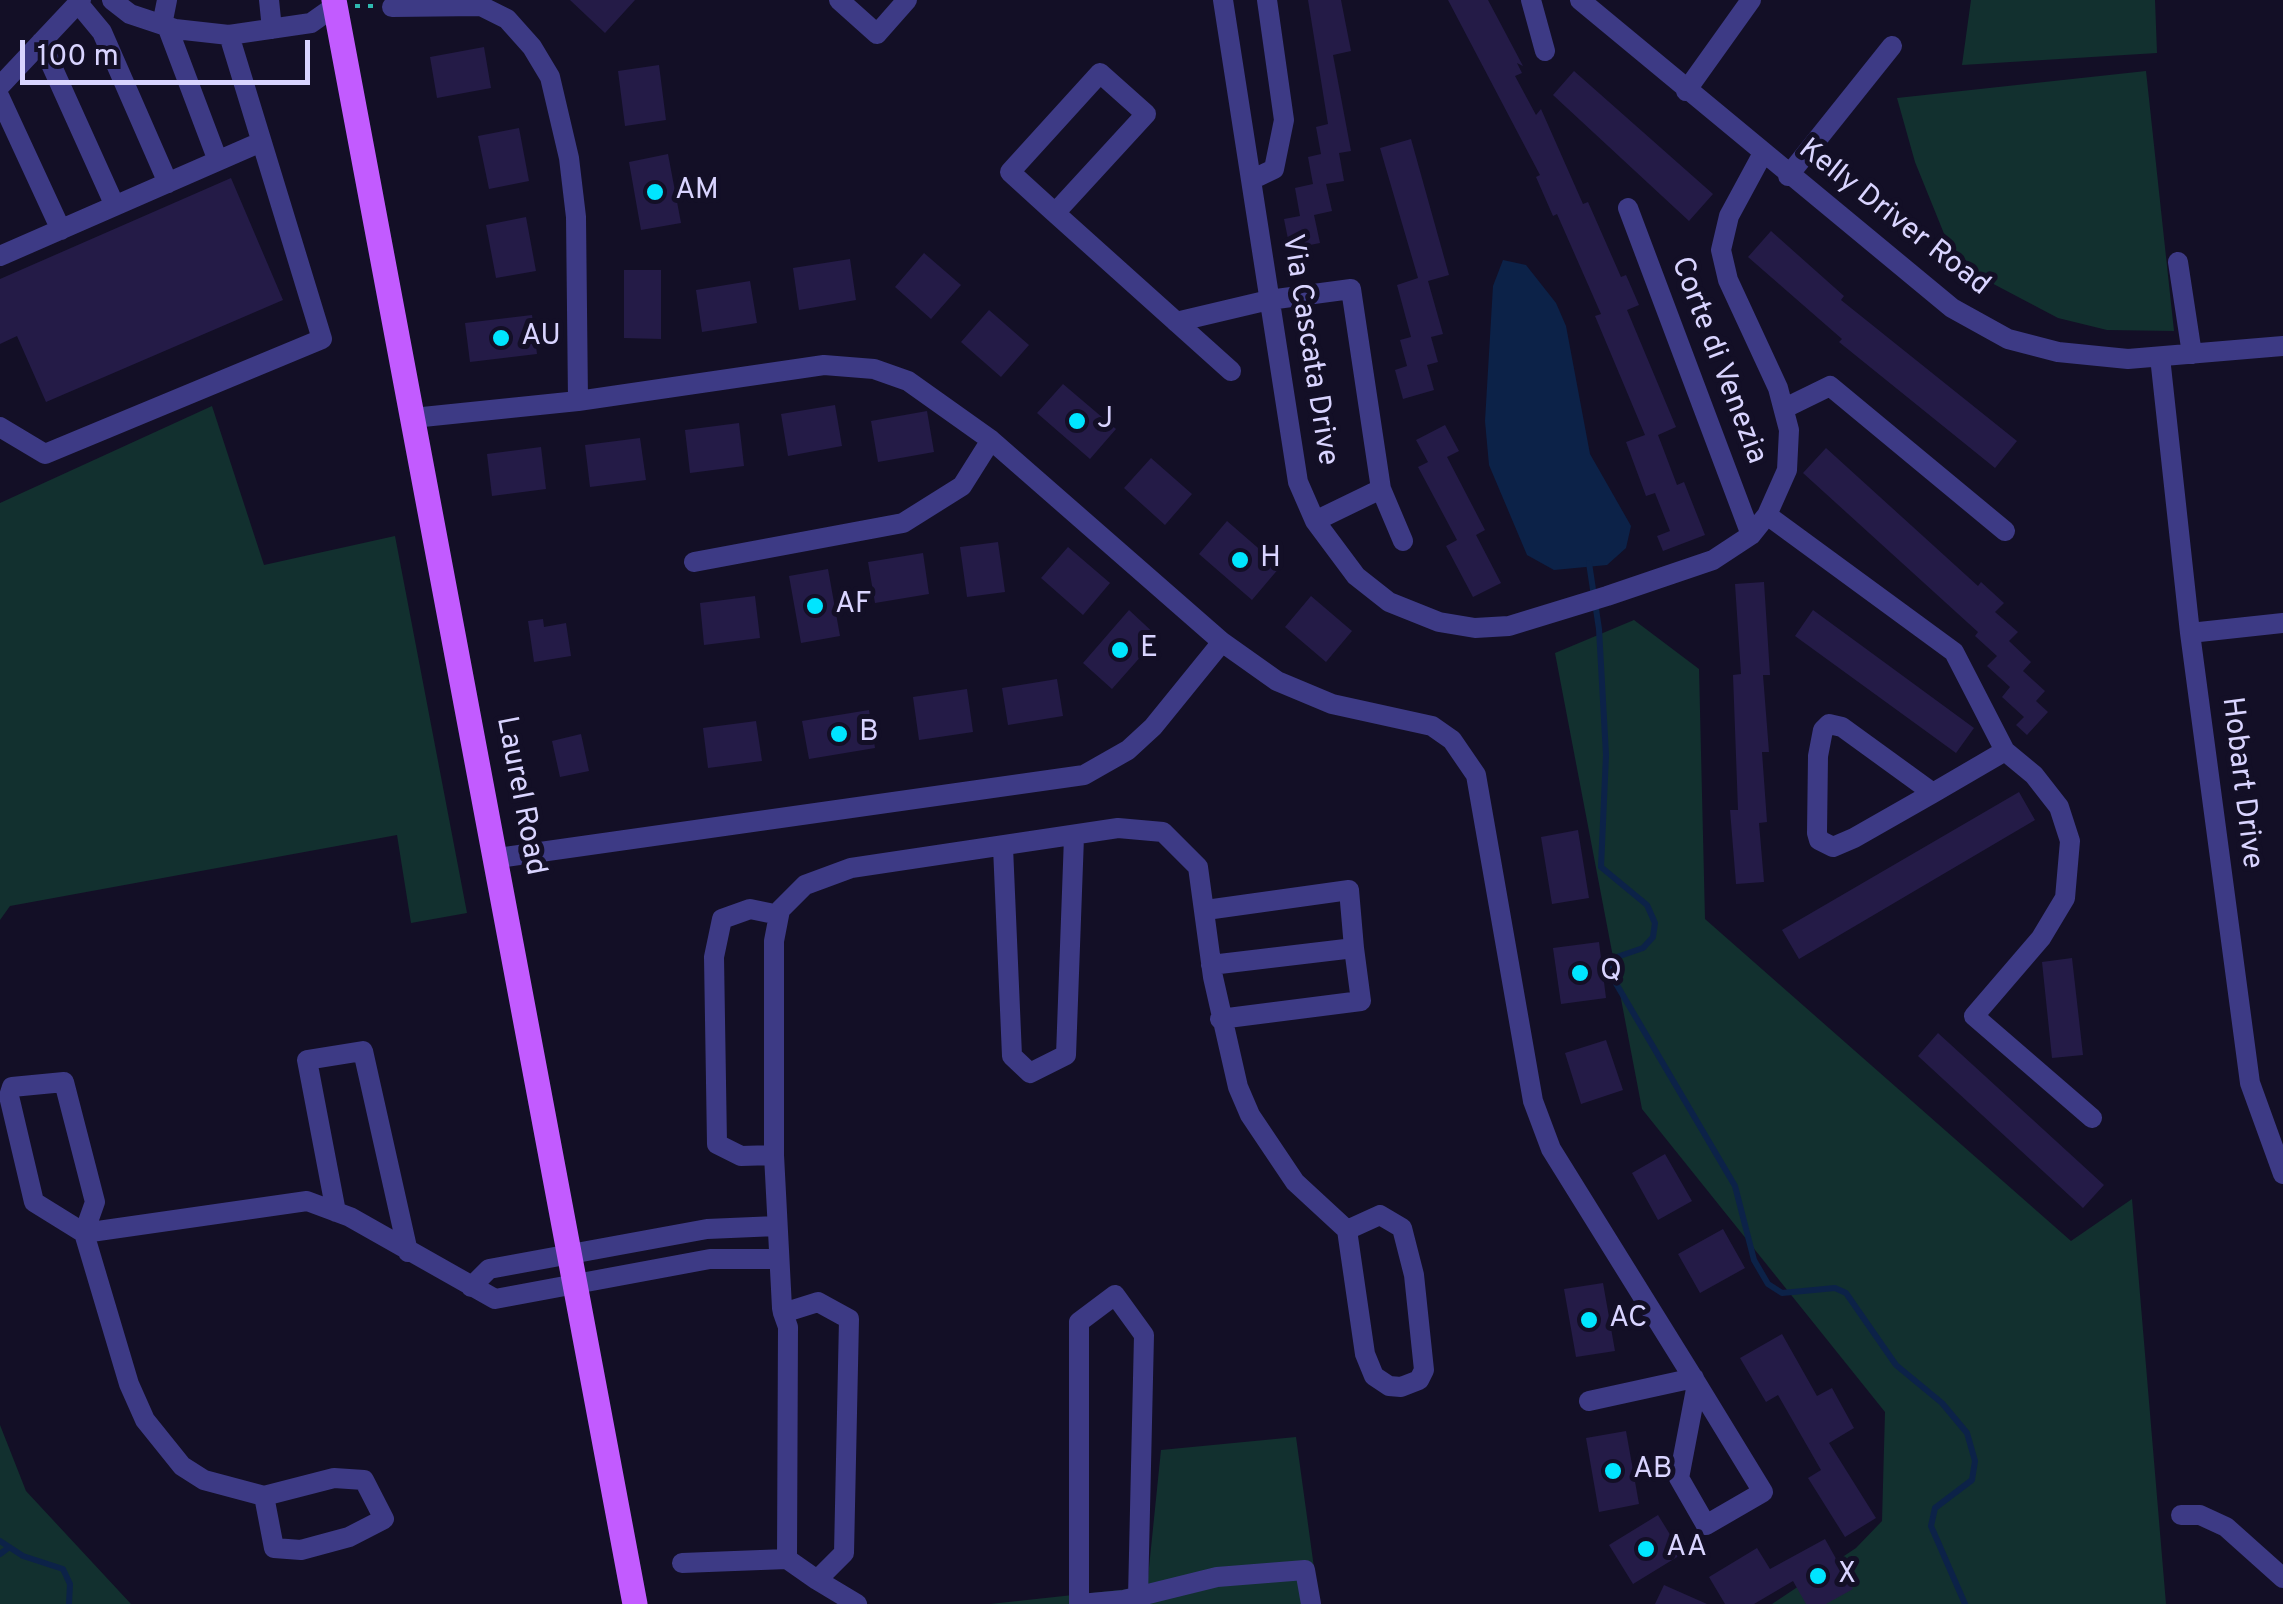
<!DOCTYPE html>
<style>
body{margin:0}
#map{position:relative;width:2283px;height:1604px;overflow:hidden;background:#130f26;font-family:Overpass,sans-serif}
canvas{display:block}
.scale{position:absolute;left:20px;top:40px;width:290px;height:45px;box-sizing:border-box;border:5px solid #d9d4ff;border-top:0;padding-left:12px;font-size:30px;line-height:35px;white-space:nowrap;color:#d9d4ff;-webkit-text-stroke:8px #130f26;paint-order:stroke}
</style>
<div id="map">
<canvas width="2283" height="1604"></canvas>
<div class="scale">100 m</div>
</div>
<script>
const ctx = document.querySelector('canvas').getContext('2d');
ctx.lineJoin = 'round';
function fill(path, color) {
  ctx.fillStyle = color;
  ctx.fill(path, 'evenodd');
}
function poly(rows) {
  const path = new Path2D();
  for (const r of rows) {
    path.moveTo(r[0], r[1]);
    for (let i = 2; i < r.length; i += 2) path.lineTo(r[i], r[i + 1]);
  }
  return path;
}
function stroke(path, color, width, dash) {
  ctx.strokeStyle = color;
  ctx.lineWidth = width;
  ctx.lineCap = dash ? 'butt' : 'round';
  ctx.setLineDash(dash || []);
  ctx.stroke(path);
}
function write(font, color, halo, rows, align = 'center') {
  ctx.font = font + ' Overpass,sans-serif';
  ctx.lineWidth = 10;
  ctx.setLineDash([]);
  ctx.textBaseline = 'middle';
  ctx.strokeStyle = halo;
  ctx.fillStyle = color;
  for (const [text, x, y, turn = 0] of rows) {
    ctx.save();
    ctx.translate(x, y);
    ctx.rotate((+turn || 0) * Math.PI / 180);
    ctx.textAlign = isNaN(turn) ? turn : align;
    if (halo) ctx.strokeText(text, 0, 0);
    ctx.fillText(text, 0, 0);
    ctx.restore();
  }
}
const green = poly([
 [1971,0,2155,0,2157,53,1962,65],
 [2146,71,2174,331,2107,330,2058,318,1984,279,1947,241,1915,162,1897,98],
 [212,406,264,565,395,536,467,913,411,923,397,835,10,906,0,920,0,503],
 [1634,620,1699,669,1705,919,2071,1241,2132,1199,2166,1604,1772,1604,1856,1548,1882,1521,1885,1412,1642,1109,1555,653],
 [0,1425,26,1491,131,1604,0,1604],
 [1296,1437,1319,1604,990,1604,1147,1587,1161,1450]
]);
const water = poly([
 [1503,260,1526,265,1556,303,1566,326,1590,454,1631,526,1626,548,1607,565,1554,570,1527,555,1489,465,1485,421,1493,286]
]);
const stream = poly([
 [1589,563,1599,629,1606,755,1601,867,1647,905,1655,923,1653,937,1643,948,1614,958,1611,975,1735,1186,1754,1260,1768,1284,1782,1293,1835,1288,1846,1293,1896,1365,1942,1403,1967,1433,1975,1461,1972,1480,1935,1508,1931,1526,1965,1604],
 [0,1541,23,1556,63,1569,70,1584,69,1604],
 [0,1554,8,1548]
]);
const building = poly([
 [570,0,635,0,605,33],
 [1308,0,1341,0,1351,51,1333,55,1351,151,1339,153,1344,181,1326,184,1332,211,1314,215,1320,243,1290,249,1284,219,1300,216,1295,188,1313,184,1308,157,1321,154,1316,127,1328,124],
 [1448,0,1488,0,1523,66,1517,63,1522,73,1515,76,1536,115,1541,109,1583,204,1588,202,1621,277,1626,275,1639,305,1627,310,1676,427,1658,435,1677,485,1684,482,1705,535,1663,551,1657,536,1670,531,1655,493,1646,496,1626,442,1645,435,1595,316,1601,314,1557,214,1553,216,1536,177,1540,175],
 [484,47,491,88,437,98,430,57],
 [659,65,666,120,625,126,618,71],
 [1574,71,1713,194,1689,221,1553,95],
 [519,128,529,181,489,189,478,136],
 [1411,139,1449,275,1428,281,1443,334,1431,337,1438,362,1427,365,1434,390,1403,399,1395,370,1407,366,1400,340,1411,337,1397,285,1418,278,1380,148],
 [668,154,681,223,641,230,629,162],
 [231,178,283,300,46,402,17,336,0,344,0,279],
 [526,217,536,271,496,278,486,225],
 [1771,231,1844,296,1841,300,2017,441,1995,468,1839,342,1842,339,1748,257],
 [924,253,961,285,931,319,895,287],
 [850,259,856,300,799,310,793,268],
 [624,270,661,270,661,339,624,338],
 [750,281,757,323,702,332,696,290],
 [989,310,1029,345,1001,377,961,342],
 [532,315,537,354,470,362,465,323],
 [1063,384,1116,429,1090,459,1037,413],
 [835,405,842,446,788,456,781,414],
 [927,411,934,452,878,462,871,421],
 [739,423,744,466,690,473,685,430],
 [1445,425,1459,451,1447,457,1485,530,1476,535,1501,583,1473,597,1446,546,1457,540,1418,467,1428,462,1416,440],
 [640,438,646,480,590,487,585,445],
 [541,447,546,489,492,496,487,454],
 [1826,448,1978,586,1981,582,2004,603,1995,612,2018,632,2009,641,2031,662,2023,671,2045,691,2036,701,2048,712,2027,735,2016,725,2024,717,2002,697,2010,687,1987,666,1997,656,1975,636,1978,632,1803,473],
 [1151,458,1192,494,1165,525,1124,488],
 [1227,521,1280,567,1252,600,1199,554],
 [998,542,1005,592,967,597,960,547],
 [1068,547,1110,583,1083,615,1041,578],
 [923,553,929,594,875,603,868,562],
 [828,569,840,636,801,643,789,576],
 [1764,582,1770,675,1763,675,1769,752,1762,752,1767,822,1759,823,1764,882,1736,884,1730,810,1738,810,1733,675,1741,674,1735,584],
 [755,596,760,638,704,645,700,603],
 [1311,596,1352,631,1326,662,1285,627],
 [1129,610,1158,637,1112,689,1083,663],
 [1813,610,1974,728,1956,753,1795,636],
 [543,619,544,627,566,623,571,656,534,662,528,621],
 [1057,679,1063,716,1008,725,1002,688],
 [967,689,973,732,919,740,913,697],
 [869,710,875,748,809,759,802,721],
 [756,721,762,761,708,768,703,728],
 [581,734,589,771,560,777,552,741],
 [2019,792,2035,820,1799,959,1782,930],
 [1578,830,1589,898,1552,904,1541,837],
 [1599,942,1606,998,1561,1004,1553,948],
 [2072,958,2083,1055,2052,1058,2042,962],
 [1938,1033,2104,1185,2083,1208,1918,1056],
 [1606,1040,1623,1090,1581,1104,1565,1053],
 [1665,1154,1692,1201,1658,1220,1632,1173],
 [1723,1229,1745,1268,1700,1293,1678,1254],
 [1603,1283,1615,1351,1576,1357,1564,1289],
 [1782,1334,1817,1396,1832,1388,1854,1428,1829,1443,1876,1518,1845,1537,1808,1478,1821,1470,1778,1395,1766,1402,1740,1358],
 [1626,1431,1639,1504,1599,1512,1586,1438],
 [1658,1515,1682,1554,1633,1584,1609,1545],
 [1825,1539,1853,1589,1826,1604,1806,1604,1793,1581,1754,1604,1725,1604,1709,1577,1757,1548,1770,1569],
 [1664,1585,1707,1604,1655,1604]
]);
const path = poly([
 [355,6,375,6]
]);
const minor = poly([
 [112,0,130,14,175,29,229,35,311,23,335,6],
 [269,0,272,29],
 [839,0,877,34,907,0],
 [1223,0,1298,482,1315,521,1356,576,1389,602,1439,622,1475,628,1509,626,1607,596,1713,560,1751,535,1767,515,1787,470,1789,430,1778,388,1728,280,1721,250,1729,216,1762,155],
 [1531,0,1545,51],
 [1580,0,1952,308,2008,339,2058,352,2128,359,2283,346],
 [78,3,102,32,168,183],
 [392,7,481,6,507,19,532,47,550,77,569,158,576,217,578,401],
 [162,25,167,0],
 [167,26,218,161],
 [41,42,115,206],
 [1100,73,1146,114,1055,213,1010,172,1100,73],
 [0,86,81,0],
 [1686,91,1751,0],
 [0,98,61,230],
 [1788,176,1892,46],
 [1251,180,1274,169,1284,120,1267,0],
 [1628,208,1751,535],
 [1055,213,1231,371],
 [0,256,261,142],
 [2178,262,2192,354],
 [1176,322,1269,300,1351,289,1381,489,1403,541],
 [2160,357,2190,633,2250,1083,2283,1174],
 [1785,408,1830,386,2005,531],
 [413,418,578,401,824,365,874,369,908,381,991,440,1222,642,1277,681,1332,704,1432,726,1452,740,1476,775,1533,1101,1551,1149,1697,1384,1763,1492,1706,1525,1679,1478,1697,1384],
 [0,427,45,454,322,339,229,35],
 [1767,515,1954,652,2005,751,2034,775,2059,807,2070,841,2065,898,2041,938,1974,1016,2092,1118],
 [1315,521,1381,489],
 [694,562,903,523,962,486,991,440],
 [2190,633,2283,623],
 [1933,793,1842,727,1829,724,1823,730,1818,756,1817,833,1819,840,1833,847,1854,838,1933,793,2005,751],
 [1003,847,1012,1056,1030,1073,1066,1055,1074,837],
 [498,858,1084,775,1128,750,1153,727,1222,642],
 [1206,910,1349,890,1354,948],
 [1211,965,1354,948,1361,1001,1220,1019],
 [64,1082,95,1202,84,1233,34,1202,9,1096,12,1087,64,1082],
 [774,1155,741,1156,717,1144,714,957,722,919,750,909,779,915],
 [336,1212,307,1060,363,1051,408,1252],
 [1380,1215,1402,1228,1414,1275,1424,1370,1419,1380,1401,1387,1389,1386,1374,1376,1365,1354,1347,1230,1380,1215],
 [84,1233,307,1201,350,1217,495,1299,710,1259,779,1259],
 [84,1233,129,1384,145,1420,182,1466,204,1480,264,1496,334,1478,364,1480,384,1519,349,1537,301,1550,274,1548,264,1496],
 [471,1287,489,1269,707,1229,777,1226],
 [783,1313,818,1302,849,1319,844,1553,817,1580,787,1559,788,1327,783,1313,782,1308,774,1155,774,941,780,910,805,885,851,868,1118,828,1163,832,1198,867,1213,977,1238,1087,1250,1115,1295,1182,1347,1230],
 [1589,1401,1694,1378],
 [2181,1515,2200,1515,2226,1527,2283,1578],
 [682,1563,787,1559],
 [817,1580,857,1604],
 [1079,1604,1079,1322,1115,1295,1144,1335,1138,1597],
 [1080,1604,1124,1600,1217,1577,1305,1570,1311,1604]
]);
const major = poly([
 [334,0,635,1604]
]);
const markers = [
 [655,192,10,"#00e5ff"],
 [501,338,10,"#00e5ff"],
 [1077,421,10,"#00e5ff"],
 [1240,560,10,"#00e5ff"],
 [815,606,10,"#00e5ff"],
 [1120,650,10,"#00e5ff"],
 [839,734,10,"#00e5ff"],
 [1580,973,10,"#00e5ff"],
 [1589,1320,10,"#00e5ff"],
 [1613,1471,10,"#00e5ff"],
 [1646,1549,10,"#00e5ff"],
 [1818,1576,10,"#00e5ff"]
];
const poiNames = [
 ["AM",675,192],
 ["AU",521,338],
 ["J",1097,421],
 ["H",1260,560],
 ["AF",835,606],
 ["E",1140,650],
 ["B",859,734],
 ["Q",1600,973],
 ["AC",1609,1320],
 ["AB",1633,1471],
 ["AA",1666,1549],
 ["X",1838,1576]
];
const streetNames = [
 ["Kelly Driver Road",1893,219,38],
 ["Via Cascata Drive",1308,350,81],
 ["Corte di Venezia",1717,361,69],
 ["Hobart Drive",2240,783,83],
 ["Laurel Road",519,796,79]
];
fill(green, '#12302f');
fill(water, '#0c2248');
stroke(stream, '#0c2248', 6);
fill(building, '#241b47');
stroke(path, '#2fb8b0', 4, [5, 8]);
stroke(minor, '#3d3a85', 20);
stroke(major, '#c25bff', 25);
for (const [x, y, r, color] of markers) {
  const dot = new Path2D();
  dot.arc(x, y, r, 0, 2 * Math.PI);
  ctx.fillStyle = color;
  ctx.fill(dot);
  stroke(dot, '#130f26', 4);
}
write('30px', '#d9d4ff', '#130f26', poiNames, 'left');
write('30px', '#d9d4ff', '#130f26', streetNames);
</script>
